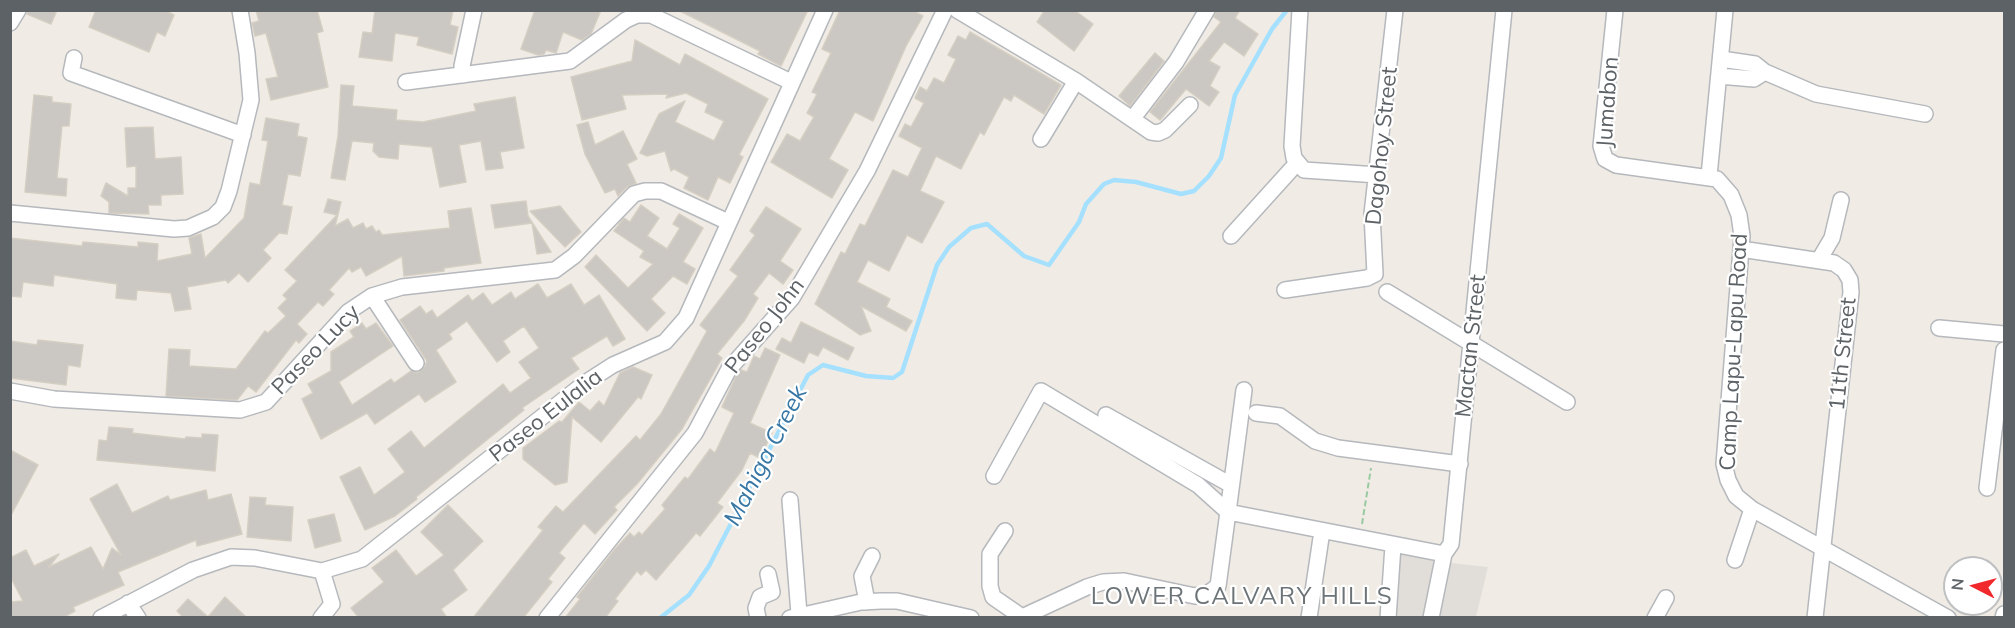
<!DOCTYPE html>
<style>
body{margin:0}
#map{position:relative;width:2015px;height:628px;overflow:hidden;background:#f0ece5;font-family:Mulish,sans-serif}
canvas{display:block}
.frame{position:absolute;inset:0;border:12px solid #5d6266;pointer-events:none}
.north{position:absolute;left:1943px;top:556px;width:60px;height:60px;box-sizing:border-box;background:#fff;border:2px solid #bec0c2;border-radius:50%;rotate:276deg;font-size:16px;font-weight:700;line-height:24px;text-align:center;color:#5d6266}
.north::after{content:'';display:block;margin:auto;width:21px;height:27px;background:#f1292c;clip-path:polygon(50% 0,100% 100%,50% 72%,0 100%)}
</style>
<div id="map">
<canvas width="2015" height="628"></canvas>
<div class="frame"></div>
<div class="north">N</div>
</div>
<script>
const ctx = document.querySelector('canvas').getContext('2d');
ctx.lineJoin = 'round';
function fill(path, color) {
  ctx.fillStyle = color;
  ctx.fill(path, 'evenodd');
}
function poly(rows) {
  const path = new Path2D();
  for (const r of rows) {
    path.moveTo(r[0], r[1]);
    for (let i = 2; i < r.length; i += 2) path.lineTo(r[i], r[i + 1]);
  }
  return path;
}
function stroke(path, color, width, dash) {
  ctx.strokeStyle = color;
  ctx.lineWidth = width;
  ctx.lineCap = dash ? 'butt' : 'round';
  ctx.setLineDash(dash || []);
  ctx.stroke(path);
}
function write(font, color, halo, rows, align = 'center') {
  ctx.font = font + ' Mulish,sans-serif';
  ctx.lineWidth = 4.5;
  ctx.setLineDash([]);
  ctx.textBaseline = 'middle';
  ctx.strokeStyle = halo;
  ctx.fillStyle = color;
  for (const [text, x, y, turn = 0] of rows) {
    ctx.save();
    ctx.translate(x, y);
    ctx.rotate((+turn || 0) * Math.PI / 180);
    ctx.textAlign = isNaN(turn) ? turn : align;
    if (halo) ctx.strokeText(text, 0, 0);
    ctx.fillText(text, 0, 0);
    ctx.restore();
  }
}
const industrial = poly([
 [1400,551,1443,562,1488,567,1476,617,1395,618]
]);
const stream = poly([
 [660,618,689,595,709,566,808,375,823,365,866,376,893,378,902,372,937,265,949,247,971,228,987,224,1024,256,1049,265,1079,222,1086,204,1104,184,1114,180,1136,182,1181,194,1194,191,1209,176,1221,158,1235,95,1272,29,1287,10]
]);
const building = poly([
 [28,10,57,10,51,24,27,14,28,10],
 [96,10,164,10,174,15,165,36,157,32,149,52,89,27,96,10],
 [256,10,317,10,323,31,317,33,328,87,271,100,266,79,278,77,266,33,255,36,252,23,259,21,256,10],
 [375,10,453,10,450,25,458,27,452,54,417,45,419,37,395,33,392,61,359,57,363,32,372,33,375,10],
 [535,10,601,10,591,34,582,40,563,32,556,53,546,50,544,54,538,55,521,49,535,10],
 [678,10,808,10,781,66,758,54,760,51,678,10],
 [840,10,912,10,923,16,906,46,873,121,855,112,829,159,848,170,832,198,771,162,787,134,800,141,814,117,807,113,817,94,812,92,831,53,822,49,840,10],
 [1045,10,1074,10,1093,24,1074,51,1037,22,1045,10],
 [1217,10,1240,10,1235,18,1258,34,1244,56,1224,42,1209,61,1220,67,1210,86,1219,92,1209,106,1186,89,1160,120,1150,112,1221,22,1214,17,1217,10],
 [970,32,1061,85,1044,114,1014,95,1011,101,1004,97,984,135,980,132,961,169,936,156,920,191,944,202,922,243,907,235,889,271,868,260,857,282,890,299,886,307,912,321,906,331,861,306,871,331,860,335,815,304,841,252,845,254,860,224,865,226,893,170,908,177,922,148,899,136,905,124,911,127,924,103,915,98,920,87,927,91,934,78,944,83,956,59,948,55,958,36,966,40,970,32],
 [635,40,680,65,685,54,768,99,739,155,743,157,730,183,718,177,708,200,684,188,689,177,674,169,671,171,665,151,647,156,640,153,659,114,685,101,675,122,714,141,724,121,705,112,708,104,686,93,666,98,668,94,622,95,626,109,582,120,571,77,632,61,635,40],
 [1155,53,1164,61,1130,106,1119,96,1155,53],
 [341,85,354,86,352,106,397,110,396,120,423,122,476,111,474,104,515,97,524,148,500,152,503,168,486,170,481,141,459,145,466,182,440,187,432,147,399,144,398,159,379,157,373,151,374,143,352,141,345,180,331,178,338,136,341,85],
 [34,95,52,97,52,102,71,104,69,126,62,126,57,178,67,179,66,196,25,192,34,95],
 [266,118,299,124,297,136,307,138,300,176,288,174,282,205,292,207,287,234,279,233,263,250,271,258,248,282,239,273,228,283,226,280,187,287,191,309,175,311,171,293,137,290,136,300,116,298,117,284,54,275,53,286,23,282,21,297,10,296,10,238,82,246,83,242,138,247,138,242,158,244,157,261,192,254,189,238,201,234,205,258,244,218,250,183,260,185,268,141,262,140,266,118],
 [588,122,595,145,623,131,637,159,627,164,636,183,627,187,618,196,615,189,605,193,585,154,577,125,588,122],
 [153,127,155,159,181,157,183,194,161,195,161,205,148,205,149,214,109,213,109,202,101,196,106,183,128,196,128,188,136,188,136,166,127,167,125,128,153,127],
 [328,199,341,202,335,226,348,219,353,228,363,223,366,229,372,226,376,232,379,230,382,235,450,228,448,211,471,208,481,263,444,268,444,271,404,276,402,256,366,276,361,267,352,272,349,268,329,290,334,294,323,306,318,302,297,324,307,334,299,343,296,340,256,392,248,386,237,400,166,396,169,349,190,350,189,366,236,369,265,331,268,333,286,316,278,308,287,299,283,295,297,281,285,270,337,215,324,212,328,199],
 [526,201,528,216,551,252,537,254,532,223,495,228,491,205,526,201],
 [641,205,659,218,647,236,667,249,680,228,673,224,679,214,703,228,683,262,695,269,687,284,673,276,651,299,665,313,647,331,585,267,596,255,628,288,653,264,640,257,644,251,614,231,624,218,630,222,641,205],
 [560,206,581,232,565,247,530,211,560,206],
 [766,207,801,229,780,261,793,270,783,284,769,273,753,294,758,298,744,321,717,354,722,358,682,429,637,484,614,507,617,510,595,534,584,523,559,553,565,558,548,579,552,582,523,618,473,618,543,530,538,527,556,506,563,512,636,436,640,440,661,414,707,331,700,325,738,276,730,270,755,235,750,231,766,207],
 [538,284,547,298,571,284,584,305,599,295,625,339,613,346,607,336,571,358,579,369,522,408,524,410,416,497,417,499,395,516,365,530,340,477,360,467,374,495,405,472,388,449,411,431,424,448,503,384,510,393,531,378,519,362,539,348,524,326,503,341,510,352,497,362,467,321,449,334,452,339,436,350,456,382,425,402,419,394,375,424,367,413,321,439,302,399,313,393,308,384,331,371,331,352,354,337,350,331,362,323,366,329,376,323,393,346,339,382,352,405,391,379,394,383,411,371,417,373,424,368,427,361,400,320,420,306,426,314,432,310,437,318,468,295,472,301,483,293,492,305,511,292,515,299,538,284],
 [801,322,854,348,848,360,823,347,818,356,809,352,804,363,776,349,782,338,791,343,801,322],
 [38,340,83,345,80,367,68,365,66,385,10,378,10,341,37,345,38,340],
 [765,348,780,355,750,423,772,433,760,458,750,453,742,470,717,503,723,507,700,536,696,533,656,580,646,570,641,575,637,571,615,599,618,601,605,618,565,618,580,599,577,597,615,549,630,533,634,537,639,532,642,535,665,509,662,505,685,477,688,479,710,449,715,453,734,413,722,407,737,374,741,370,747,372,754,356,760,359,765,348],
 [633,367,652,375,641,399,638,397,601,442,572,417,567,482,555,485,523,459,523,448,559,421,562,422,579,402,590,411,599,401,604,406,620,373,633,367],
 [109,427,133,429,132,433,185,439,186,437,202,438,202,434,218,435,215,471,97,460,99,440,107,441,109,427],
 [10,450,38,465,10,517,10,450],
 [117,484,132,513,168,496,170,500,206,490,208,500,231,494,242,534,197,546,196,540,118,572,124,585,73,607,75,611,62,618,10,618,10,602,23,601,10,576,10,558,26,550,34,566,59,554,49,567,91,547,103,569,112,548,121,555,90,499,117,484],
 [250,497,266,498,265,505,293,507,291,541,247,537,250,497],
 [448,505,483,541,453,570,467,590,441,609,447,618,359,618,351,608,384,582,372,568,396,550,416,576,444,555,421,532,448,505],
 [334,514,341,541,315,548,308,520,334,514],
 [225,597,247,618,184,618,177,611,188,599,208,617,225,597]
]);
const path = poly([
 [1362,524,1371,468]
]);
const minor = poly([
 [957,10,1076,81,1151,132,1158,133,1165,130,1190,105],
 [1300,10,1292,146,1294,158,1304,170,1378,175],
 [1615,10,1601,146,1605,159,1616,165,1717,179,1731,195,1739,215,1742,236,1724,464,1728,480,1736,496,1752,509,1948,618],
 [10,23,18,10],
 [74,58,71,73,243,135],
 [1721,59,1755,64,1765,72,1816,94,1925,114],
 [463,75,462,66,474,10],
 [1719,76,1754,79,1765,72],
 [406,82,570,61,626,20,637,15,651,15,791,82],
 [1133,118,1176,62,1207,10],
 [1041,139,1076,81],
 [1709,176,1725,10],
 [10,213,174,229,188,228,213,217,223,207,229,191,251,100,247,53,240,10],
 [1231,236,1297,163],
 [1741,249,1834,263,1844,270,1850,280,1851,292,1815,618],
 [1819,260,1832,238,1841,200],
 [1285,290,1367,278,1375,274,1372,214,1395,10],
 [1387,292,1567,402],
 [372,296,416,363],
 [1939,328,2004,334],
 [10,391,54,399,240,410,266,402,348,312,372,296,402,287,555,270,574,256,634,194,645,191,661,191,728,222],
 [1256,413,1280,416,1315,441,1338,448,1460,464],
 [1106,415,1231,485],
 [994,476,1041,391,1198,485,1228,512],
 [1987,488,2004,350],
 [790,500,799,614],
 [1228,512,1244,390],
 [1005,531,990,554,990,586,993,597,1022,617],
 [1735,560,1752,509],
 [867,602,862,576,872,556],
 [128,603,138,618],
 [101,618,193,570,231,557,255,558,322,571,362,559,585,383,613,365,665,342,686,318,825,10],
 [321,618,332,604,322,571],
 [547,618,695,433,729,369,792,298,867,171,945,10],
 [758,618,756,608,760,597,772,592,768,574],
 [790,618,861,602,881,601,897,601,971,618],
 [1020,618,1087,587,1103,582,1124,581,1195,596,1207,594,1218,586,1228,512,1444,554,1451,544,1504,10],
 [1309,618,1322,531],
 [1388,618,1393,546],
 [1431,618,1444,554],
 [1655,618,1666,598],
 [2003,618,2004,614]
]);
const streetNames = [
 ["Jumabon",1608,102,-86],
 ["Dagohoy Street",1382,146,-84],
 ["Paseo John",765,326,-52],
 ["Mactan Street",1471,346,-84],
 ["Paseo Lucy",316,350,-46],
 ["Camp Lapu-Lapu Road",1734,352,-87],
 ["11th Street",1843,354,-84],
 ["Paseo Eulalia",546,416,-38]
];
const waterNames = [
 ["Mahiga Creek",766,456,-63]
];
const neighbourhoodNames = [
 ["LOWER CALVARY HILLS",1242,597]
];
fill(industrial, '#e1ded9');
stroke(stream, '#a6e0ff', 4.5);
fill(building, '#cbc7c2');
stroke(building, '#d5cec3', 1.5);
stroke(minor, '#b5b8bc', 18);
stroke(path, '#99caa2', 2, [6, 3]);
stroke(minor, '#fff', 15);
write('22px', '#5d6266', '#fff', streetNames);
write('italic 24px', '#3877a4', '#fff', waterNames);
ctx.letterSpacing = '1.5px';
write('24px', '#6d7478', '#fff', neighbourhoodNames);
ctx.letterSpacing = '0px';
</script>
